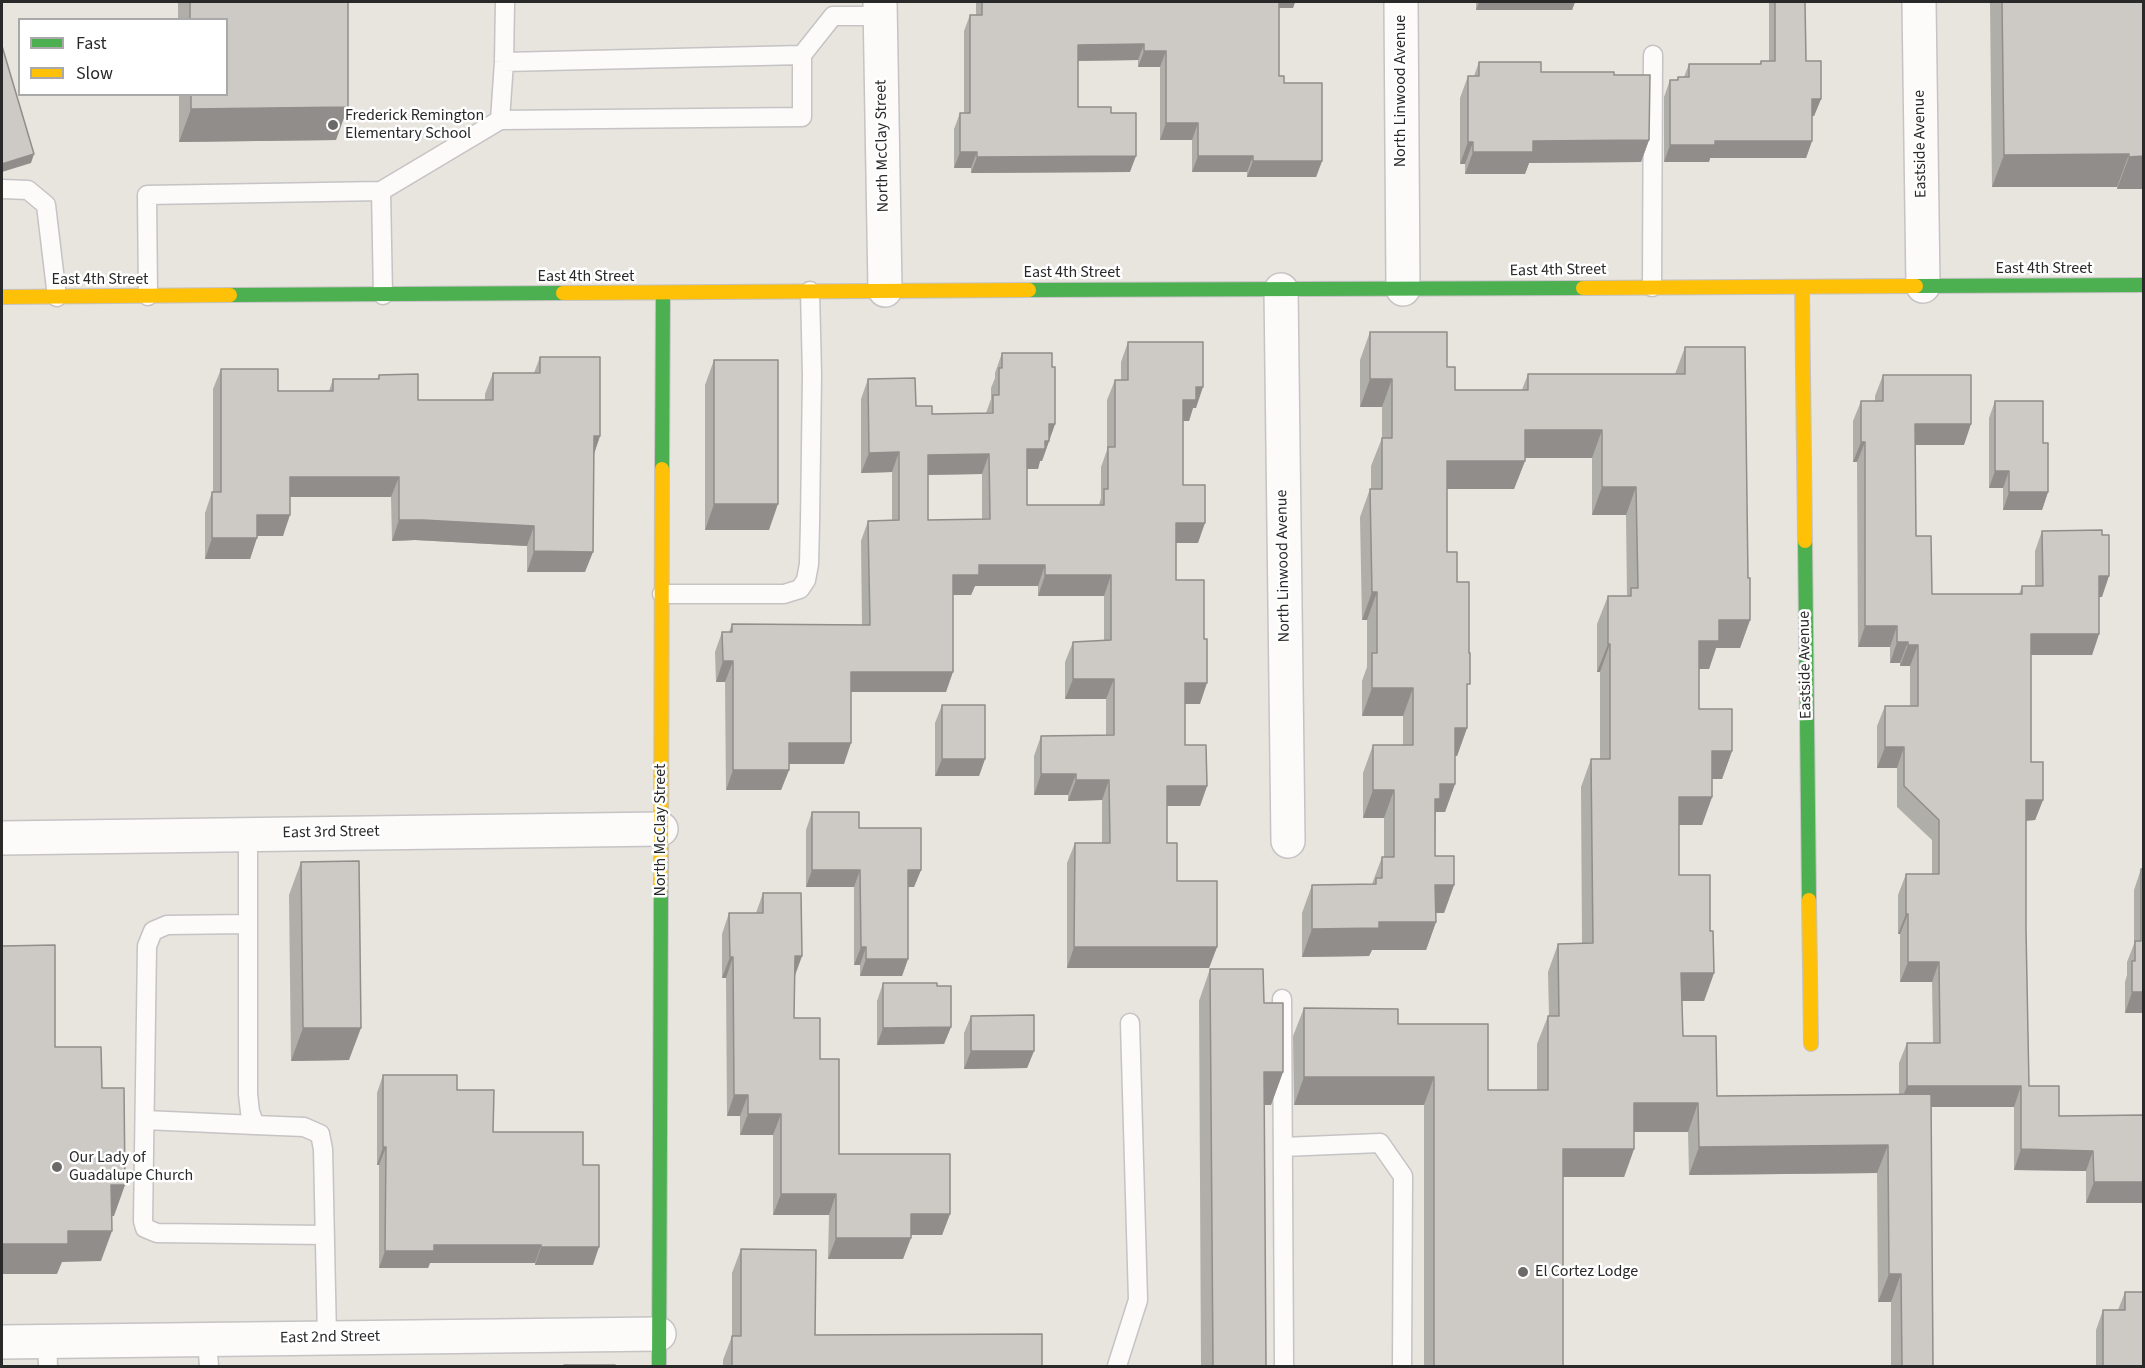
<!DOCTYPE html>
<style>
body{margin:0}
#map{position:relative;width:2145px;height:1368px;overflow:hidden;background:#e8e4de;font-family:"Source Sans 3",sans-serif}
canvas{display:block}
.frame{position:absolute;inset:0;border:3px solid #292929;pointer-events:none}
.legend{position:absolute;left:18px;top:18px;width:210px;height:78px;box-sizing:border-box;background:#fff;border:2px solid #a9a9a9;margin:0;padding:8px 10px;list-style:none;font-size:18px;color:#292929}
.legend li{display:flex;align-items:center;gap:12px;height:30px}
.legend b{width:30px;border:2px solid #a9a9a9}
</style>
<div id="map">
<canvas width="2145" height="1368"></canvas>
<div class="frame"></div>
<ul class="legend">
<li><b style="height:8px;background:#4caf50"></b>Fast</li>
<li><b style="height:8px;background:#ffc107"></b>Slow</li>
</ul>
</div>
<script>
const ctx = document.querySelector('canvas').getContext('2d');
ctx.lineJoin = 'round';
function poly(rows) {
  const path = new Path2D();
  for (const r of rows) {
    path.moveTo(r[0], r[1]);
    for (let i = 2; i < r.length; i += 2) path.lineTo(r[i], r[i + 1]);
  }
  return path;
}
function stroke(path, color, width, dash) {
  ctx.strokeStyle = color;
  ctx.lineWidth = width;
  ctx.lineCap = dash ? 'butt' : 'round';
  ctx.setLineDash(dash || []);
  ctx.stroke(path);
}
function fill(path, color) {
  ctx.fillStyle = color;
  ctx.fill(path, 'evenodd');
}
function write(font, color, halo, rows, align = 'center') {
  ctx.font = font + ' "Source Sans 3",sans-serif';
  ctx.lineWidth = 5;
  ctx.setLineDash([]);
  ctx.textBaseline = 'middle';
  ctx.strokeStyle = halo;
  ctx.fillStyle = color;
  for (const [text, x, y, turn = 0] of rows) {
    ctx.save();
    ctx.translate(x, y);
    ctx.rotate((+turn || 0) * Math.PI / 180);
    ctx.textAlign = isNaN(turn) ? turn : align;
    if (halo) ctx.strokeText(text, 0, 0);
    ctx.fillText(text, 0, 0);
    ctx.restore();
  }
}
const lane = poly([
 [504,62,802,55,833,16,881,16],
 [500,120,504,62,505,2],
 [2,189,28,190,46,205,57,297],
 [381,191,383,295],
 [1652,287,1653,55],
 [148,296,147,195,381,191,500,120,802,117,802,55],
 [662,594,784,594,800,589,806,580,809,564,810,523,812,375,810,291],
 [248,834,248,1094,250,1112,255,1125,304,1127,320,1134,323,1149,327,1338],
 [248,924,167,925,153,931,147,946,143,1221,145,1228,157,1233,325,1235],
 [1282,999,1284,1366],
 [145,1120,255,1125],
 [1283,1147,1380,1143,1403,1176,1402,1366],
 [207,1340,209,1366],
 [47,1341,48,1366],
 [1117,1366,1138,1300,1130,1023]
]);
const street = poly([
 [880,2,885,290],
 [1401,2,1403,289],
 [1919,2,1923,286],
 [1281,290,1288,841],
 [2,838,661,829],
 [2,1342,659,1334]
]);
const fast = poly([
 [1916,286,2144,285],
 [1029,290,1583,288],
 [230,295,563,293],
 [662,469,663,293],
 [1805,541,1809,900],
 [659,1366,661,889]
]);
const slow = poly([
 [1802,287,1805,541],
 [1583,288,1916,286],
 [563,293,1029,290],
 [2,297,230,295],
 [661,889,662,469],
 [1809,900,1811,1044]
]);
const wall = poly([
 [178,2,348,2,336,140,179,142,179,94,226,94,226,20,178,20],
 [976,2,1295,2,1293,8,1279,8,1279,76,1284,83,1322,161,1316,177,1247,177,1247,172,1192,172,1192,140,1160,140,1160,67,1138,67,1138,60,1078,61,1078,107,1111,113,1130,172,971,173,971,168,954,168,954,129,960,113,964,113,964,31,970,15,976,15],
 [1476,2,1575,2,1572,10,1476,10],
 [1769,2,1805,2,1806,61,1821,99,1814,116,1812,116,1812,141,1806,158,1710,158,1709,162,1664,162,1664,97,1670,80,1677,80,1678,77,1684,77,1689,64,1760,64,1761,61,1769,61],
 [1990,2,2144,2,2144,189,2117,189,2117,187,1992,187],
 [1479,62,1541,72,1614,75,1649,140,1641,162,1529,163,1525,174,1465,174,1465,164,1460,164,1460,98,1468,76,1474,76],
 [1370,332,1447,367,1455,390,1522,390,1528,374,1675,374,1685,347,1748,578,1750,620,1740,648,1716,648,1709,669,1699,669,1699,709,1732,751,1722,779,1712,779,1712,797,1702,825,1679,825,1679,875,1710,931,1714,973,1704,1001,1682,1001,1683,1036,1717,1096,1899,1094,1899,1063,1907,1043,1933,1043,1932,982,1900,982,1900,934,1898,934,1898,895,1906,874,1932,874,1932,840,1897,807,1897,768,1877,768,1877,726,1885,706,1910,706,1910,666,1900,666,1900,663,1890,663,1890,647,1858,647,1857,462,1853,462,1853,421,1861,401,1875,401,1875,396,1883,375,1964,445,1915,445,1916,536,1932,594,2019,594,2022,586,2035,586,2035,551,2042,531,2102,597,2099,597,2099,634,2092,655,2031,655,2031,762,2043,800,2035,820,2026,821,2026,930,2029,1086,2144,1203,2086,1203,2086,1171,2014,1170,2014,1107,1931,1107,1933,1366,1891,1366,1891,1302,1878,1302,1877,1173,1689,1175,1688,1132,1634,1132,1634,1149,1624,1177,1563,1177,1563,1366,1424,1366,1424,1105,1294,1105,1293,1036,1304,1008,1398,1024,1488,1090,1537,1090,1537,1044,1548,1016,1549,1016,1548,972,1558,944,1582,944,1581,787,1591,759,1600,759,1600,672,1597,672,1597,624,1608,596,1627,596,1626,515,1592,515,1592,458,1525,458,1525,461,1514,489,1447,489,1447,552,1457,582,1467,692,1467,728,1457,756,1455,756,1455,784,1445,812,1436,812,1435,856,1454,885,1444,913,1436,913,1436,922,1426,950,1372,950,1369,956,1302,957,1302,913,1312,885,1372,884,1382,857,1384,857,1384,818,1363,818,1363,773,1373,745,1403,745,1403,716,1362,716,1362,681,1367,667,1367,620,1362,620,1360,517,1370,489,1371,489,1371,466,1382,438,1382,407,1360,407,1360,360],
 [1128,342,1196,408,1193,408,1189,421,1183,421,1183,485,1198,543,1176,543,1176,580,1200,704,1185,704,1185,745,1207,786,1200,806,1167,806,1167,843,1177,881,1217,947,1209,968,1067,968,1067,863,1075,843,1102,843,1102,800,1068,801,1068,795,1034,795,1034,756,1041,736,1106,735,1106,699,1065,699,1065,662,1073,642,1104,641,1104,596,1038,596,1038,586,975,586,971,595,953,595,946,692,851,692,844,764,789,764,789,770,781,790,726,790,725,682,716,682,715,652,722,632,729,632,732,624,862,625,861,541,868,521,892,520,892,472,861,473,861,399,868,379,932,414,986,413,991,399,991,388,995,378,995,373,1002,353,1052,367,1055,424,1042,461,1040,461,1038,469,1027,469,1027,505,1099,505,1101,498,1101,467,1107,450,1107,400,1115,380,1121,380,1121,362],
 [982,474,982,519,928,520,928,475],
 [540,357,600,436,593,456,585,572,527,572,527,546,415,540,392,541,391,497,290,497,283,536,257,536,250,559,205,559,205,513,212,492,213,492,213,389,221,369,278,391,329,391,333,379,378,379,379,375,418,400,485,400,485,394,493,373,534,373],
 [714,360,769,530,705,530,705,385],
 [1995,401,2043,443,2048,492,2042,510,2003,510,2003,488,1989,488,1989,418],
 [942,705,985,759,979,776,935,776,935,723],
 [2144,775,2144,827,2143,827,2143,778],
 [812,812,859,828,921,870,914,887,908,887,908,959,902,976,860,976,860,965,854,965,854,887,806,887,806,830],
 [301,862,349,1060,291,1061,289,895],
 [2141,869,2144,869,2144,1013,2125,1013,2125,982,2127,975,2127,962,2134,944,2134,890],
 [763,893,802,956,795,976,794,1018,820,1059,839,1154,950,1214,942,1235,911,1235,903,1259,828,1259,829,1215,773,1215,773,1135,740,1135,740,1116,727,1116,726,978,722,978,722,934,729,913,756,913],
 [1210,969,1264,1003,1283,1072,1271,1105,1264,1105,1266,1366,1201,1366,1199,1001],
 [883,983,937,986,951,1027,944,1044,877,1045,877,1001],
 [971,1016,1034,1051,1027,1068,964,1069,964,1033],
 [383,1075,457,1090,493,1132,583,1165,593,1265,535,1265,535,1263,430,1263,428,1268,379,1268,379,1165,377,1165,377,1093],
 [741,1249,815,1335,1042,1366,723,1366,723,1360,732,1336,732,1273],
 [2125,1292,2144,1366,2096,1366,2096,1330,2103,1310,2118,1310]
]);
const shadedWall = poly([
 [1276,2,1295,2,1293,8,1273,8],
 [1479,2,1575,2,1572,10,1476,10],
 [1144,44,1138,60,1072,61,1078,45],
 [1144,51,1166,51,1160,67,1138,67],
 [1812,99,1821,99,1814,116,1806,116],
 [348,107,336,140,179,142,191,109],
 [1166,123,1198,123,1192,140,1160,140],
 [1649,140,1641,162,1529,163,1525,174,1465,174,1473,152,1533,141],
 [1715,141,1812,141,1806,158,1710,158,1709,162,1664,162,1670,145],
 [1468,142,1473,142,1465,164,1460,164],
 [960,152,977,152,971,168,954,168],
 [34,154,31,163,2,172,2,164],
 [2129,154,2117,187,1992,187,2004,155],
 [1136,156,1130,172,971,173,977,157],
 [1198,156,1253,156,1247,172,1192,172],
 [2144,156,2144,189,2117,189,2129,157],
 [1253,161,1322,161,1316,177,1247,177],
 [1370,379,1392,379,1382,407,1360,407],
 [1196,387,1203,387,1196,408,1193,408,1189,421,1175,421,1183,400],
 [1049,424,1055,424,1042,461,1040,461,1038,469,1020,469,1027,449],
 [1915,424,1971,424,1964,445,1907,445],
 [1525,430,1602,430,1592,458,1514,458],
 [594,436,600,436,593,457],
 [1861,442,1865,442,1857,462,1853,462],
 [899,452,892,472,861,473,869,453],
 [989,454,982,474,921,475,928,455],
 [1447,461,1525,461,1514,489,1437,489],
 [1995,471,2009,471,2003,488,1989,488],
 [290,477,399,477,391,497,283,497],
 [1602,487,1636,487,1626,515,1592,515],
 [2009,492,2048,492,2042,510,2003,510],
 [714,504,778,504,769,530,705,530],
 [257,515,290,515,283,536,250,536],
 [399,520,423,520,534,526,527,546,415,540,392,541],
 [1176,523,1205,523,1198,543,1169,543],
 [212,538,257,538,250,559,205,559],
 [534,551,593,552,585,572,527,572],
 [979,565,1045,565,1038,586,975,586,971,595,946,595,953,575],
 [1045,575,1111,575,1104,596,1038,596],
 [2099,576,2109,576,2102,597,2091,597],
 [1372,592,1377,592,1367,620,1362,620],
 [1719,620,1750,620,1740,648,1716,648,1709,669,1689,669,1699,641],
 [1865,626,1897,626,1890,647,1858,647],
 [2031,634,2099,634,2092,655,2023,655],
 [1897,642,1908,642,1900,663,1890,663],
 [1608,644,1610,644,1600,672,1597,672],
 [1908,645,1918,645,1910,666,1900,666],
 [723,661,733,661,725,682,716,682],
 [851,672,953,672,946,692,844,692],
 [1073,679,1114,679,1106,699,1065,699],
 [1185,683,1207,683,1200,704,1178,704],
 [1372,688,1413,688,1403,716,1362,716],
 [1455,728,1467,728,1457,756,1445,756],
 [789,743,851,743,844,764,781,764],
 [1885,747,1904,747,1897,768,1877,768],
 [1712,751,1732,751,1722,779,1702,779],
 [942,759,985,759,979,776,935,776],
 [733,770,789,770,781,790,726,790],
 [1041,774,1076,774,1068,795,1034,795],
 [1076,780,1109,780,1102,800,1068,801],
 [1440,784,1455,784,1445,812,1436,812,1425,827],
 [1167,786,1207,786,1200,806,1160,806],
 [1373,790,1394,790,1384,818,1363,818],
 [1679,797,1712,797,1702,825,1669,825],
 [2026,800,2043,800,2035,820,2019,821],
 [812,870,860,870,854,887,806,887],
 [908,870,921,870,914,887,902,887],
 [1435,885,1454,885,1444,913,1425,913],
 [1906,914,1908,914,1900,934,1898,934],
 [1379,922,1436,922,1426,950,1372,950,1369,956,1302,957,1312,929],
 [861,947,866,947,860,965,854,965],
 [1074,947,1217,947,1209,968,1067,968],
 [795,956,802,956,794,977],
 [730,957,733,957,726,978,722,978],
 [866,959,908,959,902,976,860,976],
 [1908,962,1939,962,1932,982,1900,982],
 [1681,973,1714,973,1704,1001,1671,1001],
 [2132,992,2144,992,2144,1013,2125,1013],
 [951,1027,944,1044,877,1045,883,1028],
 [303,1028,361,1028,349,1060,291,1061],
 [971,1051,1034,1051,1027,1068,964,1069],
 [1264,1072,1283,1072,1271,1105,1252,1105],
 [1304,1077,1434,1077,1424,1105,1294,1105],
 [1907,1086,2021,1086,2014,1107,1899,1107],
 [734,1095,748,1095,740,1116,727,1116],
 [1634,1103,1698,1103,1688,1132,1624,1132],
 [748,1114,781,1114,773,1135,740,1135],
 [1888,1145,1877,1173,1689,1175,1699,1147],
 [383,1147,386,1147,379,1165,377,1165],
 [1563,1149,1634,1149,1624,1177,1553,1177],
 [2021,1149,2093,1151,2086,1171,2014,1170],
 [2094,1182,2144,1182,2144,1203,2086,1203],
 [111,1185,125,1185,114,1216,100,1216],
 [781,1194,836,1194,829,1215,773,1215],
 [911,1214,950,1214,942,1235,903,1235],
 [68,1231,112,1231,101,1261,62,1262,57,1274,2,1274,2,1244],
 [836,1238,911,1238,903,1259,828,1259],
 [434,1245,541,1245,535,1263,430,1263,428,1268,379,1268,385,1251],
 [541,1247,599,1247,593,1265,535,1265],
 [1889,1274,1901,1274,1891,1302,1878,1302]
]);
const building = poly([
 [190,2,348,2,348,107,191,109,191,94,226,94,226,20,190,20,190,2],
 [982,2,1279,2,1279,76,1284,76,1284,83,1322,83,1322,161,1253,161,1253,156,1198,156,1198,123,1166,123,1166,51,1144,51,1144,44,1078,45,1078,107,1111,107,1111,113,1136,113,1136,156,977,157,977,152,960,152,960,113,970,113,970,15,982,15,982,2],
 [1775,2,1805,2,1806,61,1821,61,1821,99,1812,99,1812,141,1715,141,1715,145,1670,145,1670,80,1678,80,1678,77,1689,77,1689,64,1761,64,1761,61,1775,61,1775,2],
 [2002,2,2144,2,2144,156,2129,157,2129,154,2004,155,2002,2],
 [2,46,34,154,2,164,2,46],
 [1479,62,1541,62,1541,72,1614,72,1614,75,1650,75,1649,140,1533,141,1533,152,1473,152,1473,142,1468,142,1468,76,1479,76,1479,62],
 [1370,332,1447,332,1447,367,1455,367,1455,390,1528,390,1528,374,1685,374,1685,347,1745,347,1748,578,1750,578,1750,620,1719,620,1719,641,1699,641,1699,709,1732,709,1732,751,1712,751,1712,797,1679,797,1679,875,1710,875,1710,931,1713,931,1714,973,1681,973,1683,1036,1716,1036,1717,1096,1931,1094,1933,1366,1902,1366,1901,1274,1889,1274,1888,1145,1699,1147,1698,1103,1634,1103,1634,1149,1563,1149,1563,1366,1434,1366,1434,1077,1304,1077,1304,1008,1398,1009,1398,1024,1488,1024,1488,1090,1548,1090,1548,1016,1559,1016,1558,944,1593,943,1591,759,1610,759,1610,644,1608,644,1608,596,1631,596,1631,588,1638,588,1636,487,1602,487,1602,430,1525,430,1525,461,1447,461,1447,552,1457,552,1457,582,1469,582,1469,653,1470,653,1470,684,1467,684,1467,728,1455,728,1455,784,1440,784,1440,799,1435,799,1435,856,1454,856,1454,885,1435,885,1436,922,1379,922,1379,928,1312,929,1312,885,1376,884,1376,878,1382,878,1382,857,1394,857,1394,790,1373,790,1373,745,1413,745,1413,688,1372,688,1372,653,1377,653,1377,592,1372,592,1370,489,1382,489,1382,438,1392,438,1392,379,1370,379,1370,332],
 [1128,342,1203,342,1203,387,1196,387,1196,400,1183,400,1183,485,1205,485,1205,523,1176,523,1176,580,1204,580,1204,639,1207,639,1207,683,1185,683,1185,745,1206,745,1207,786,1167,786,1167,843,1177,843,1177,881,1217,881,1217,947,1074,947,1075,843,1110,843,1109,780,1076,780,1076,774,1041,774,1041,736,1114,735,1114,679,1073,679,1073,642,1111,640,1111,575,1045,575,1045,565,979,565,979,575,953,575,953,672,851,672,851,743,789,743,789,770,733,770,733,661,723,661,722,632,732,632,732,624,870,625,868,521,899,520,899,452,869,453,868,379,915,378,916,406,932,406,932,414,993,413,993,395,999,395,999,368,1002,368,1002,353,1052,353,1052,367,1055,367,1055,424,1049,424,1049,441,1045,441,1045,449,1027,449,1027,505,1104,505,1104,489,1108,489,1108,447,1115,447,1115,380,1128,380,1128,342],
 [989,454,990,519,928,520,928,455,989,454],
 [540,357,600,357,600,436,594,436,593,552,534,551,534,526,423,520,399,520,399,477,290,477,290,515,257,515,257,538,212,538,212,492,221,492,221,369,278,369,278,391,333,391,333,379,379,379,379,375,418,374,418,400,493,400,493,373,540,373,540,357],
 [714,360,778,360,778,504,714,504,714,360],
 [1883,375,1971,375,1971,424,1915,424,1916,536,1931,536,1932,594,2022,594,2022,586,2043,586,2042,531,2102,530,2102,535,2109,535,2109,576,2099,576,2099,634,2031,634,2031,762,2043,762,2043,800,2026,800,2026,930,2029,1086,2059,1086,2059,1116,2144,1115,2144,1182,2094,1182,2093,1151,2021,1149,2021,1086,1907,1086,1907,1043,1940,1043,1939,962,1908,962,1908,914,1906,914,1906,874,1939,874,1939,820,1904,786,1904,747,1885,747,1885,706,1918,706,1918,645,1908,645,1908,642,1897,642,1897,626,1865,626,1865,442,1861,442,1861,401,1883,401,1883,375],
 [1995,401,2043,401,2043,443,2048,443,2048,492,2009,492,2009,471,1995,471,1995,401],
 [942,705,985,705,985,759,942,759,942,705],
 [812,812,859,812,859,828,921,828,921,870,908,870,908,959,866,959,866,947,861,947,860,870,812,870,812,812],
 [359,861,361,1028,303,1028,301,862,359,861],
 [2141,869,2144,869,2144,992,2132,992,2132,961,2135,961,2135,941,2141,941,2141,869],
 [763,893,801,893,802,956,795,956,794,1018,820,1018,820,1059,839,1059,839,1154,950,1154,950,1214,911,1214,911,1238,836,1238,836,1194,781,1194,781,1114,748,1114,748,1095,734,1095,733,957,730,957,729,913,763,913,763,893],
 [55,945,55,1047,101,1047,102,1088,124,1088,125,1185,111,1185,112,1231,68,1231,68,1244,2,1244,2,946,55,945],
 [1210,969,1263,969,1264,1003,1283,1003,1283,1072,1264,1072,1266,1366,1213,1366,1210,969],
 [883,983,937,983,937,986,951,986,951,1027,883,1028,883,983],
 [1034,1015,1034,1051,971,1051,971,1016,1034,1015],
 [383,1075,457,1075,457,1090,494,1090,493,1132,583,1132,583,1165,599,1165,599,1247,541,1247,541,1245,434,1245,434,1251,385,1251,386,1147,383,1147,383,1075],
 [741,1249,816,1250,815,1335,1042,1334,1042,1366,732,1366,732,1336,741,1336,741,1249],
 [2125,1292,2144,1292,2144,1366,2103,1366,2103,1310,2125,1310,2125,1292],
 [564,1365,615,1365,615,1366,564,1366,564,1365]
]);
const markers = [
 [333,125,6,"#6c6a68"],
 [57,1167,6,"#6c6a68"],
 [1523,1272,6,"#6c6a68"]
];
const streetNames = [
 ["North Linwood Avenue",1401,91,-90],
 ["Eastside Avenue",1921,144,-91],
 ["North McClay Street",883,146,-91],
 ["East 4th Street",2044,269],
 ["East 4th Street",1558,271,-1],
 ["East 4th Street",1072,273],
 ["East 4th Street",586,277],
 ["East 4th Street",100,280],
 ["North Linwood Avenue",1284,566,-91],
 ["Eastside Avenue",1806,665,-91],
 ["North McClay Street",661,830,-90],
 ["East 3rd Street",331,833,-1],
 ["East 2nd Street",330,1338,-1]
];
const poiNames = [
 ["Frederick Remington",345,116],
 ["Elementary School",345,134],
 ["Our Lady of",69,1158],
 ["Guadalupe Church",69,1176],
 ["El Cortez Lodge",1535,1272]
];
stroke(lane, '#c5c3c4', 21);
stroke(street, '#c5c3c4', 36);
stroke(fast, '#c5c3c4', 16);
stroke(slow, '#c5c3c4', 16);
stroke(lane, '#fcfbfa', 18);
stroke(street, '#fcfbfa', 33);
stroke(fast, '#4caf50', 14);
stroke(slow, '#ffc107', 14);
fill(wall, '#b0aea9');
fill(shadedWall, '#908d8a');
fill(building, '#cdcac5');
stroke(building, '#908d8a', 1.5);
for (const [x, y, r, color] of markers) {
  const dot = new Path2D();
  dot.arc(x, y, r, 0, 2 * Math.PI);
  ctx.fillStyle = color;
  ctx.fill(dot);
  stroke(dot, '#fff', 2);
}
write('16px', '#292929', '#fff', streetNames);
write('16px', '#292929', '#fff', poiNames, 'left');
</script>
